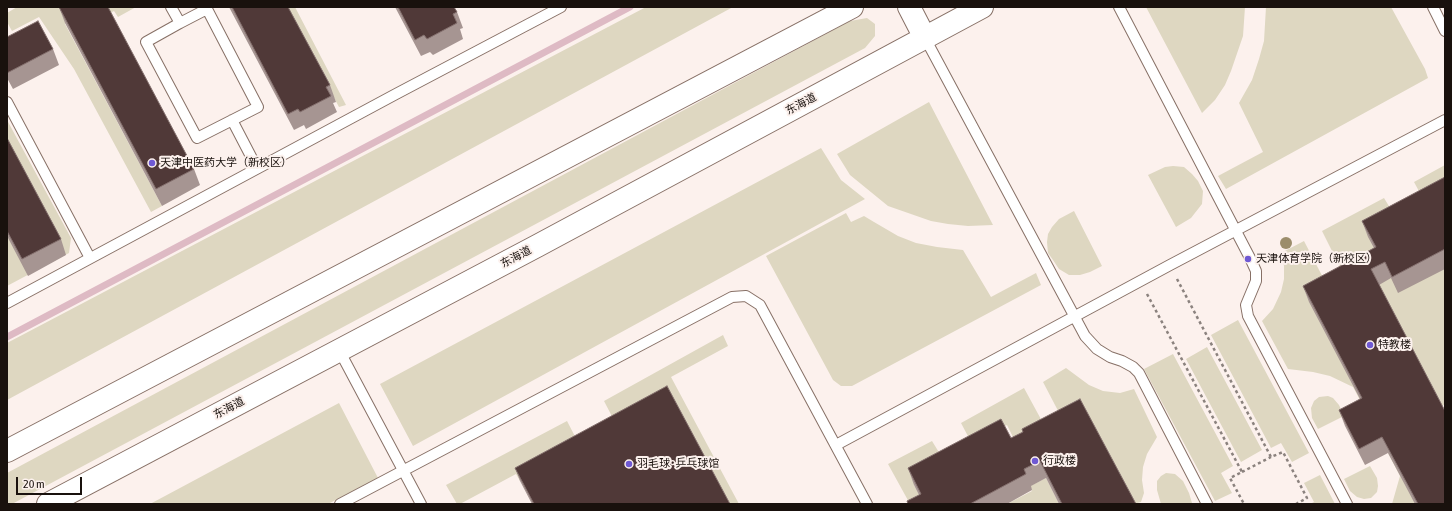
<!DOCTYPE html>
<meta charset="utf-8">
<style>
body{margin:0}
#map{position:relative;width:1452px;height:511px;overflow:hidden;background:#fcf1ed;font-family:"Asap Condensed",sans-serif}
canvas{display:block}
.frame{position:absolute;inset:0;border:8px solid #19110d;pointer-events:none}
.scale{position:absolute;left:16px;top:477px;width:66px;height:18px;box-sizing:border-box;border:2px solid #19110d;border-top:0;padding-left:5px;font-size:12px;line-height:14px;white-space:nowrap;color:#19110d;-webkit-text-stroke:3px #fcf1ed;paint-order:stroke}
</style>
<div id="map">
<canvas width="1452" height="511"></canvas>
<div class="frame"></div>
<div class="scale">20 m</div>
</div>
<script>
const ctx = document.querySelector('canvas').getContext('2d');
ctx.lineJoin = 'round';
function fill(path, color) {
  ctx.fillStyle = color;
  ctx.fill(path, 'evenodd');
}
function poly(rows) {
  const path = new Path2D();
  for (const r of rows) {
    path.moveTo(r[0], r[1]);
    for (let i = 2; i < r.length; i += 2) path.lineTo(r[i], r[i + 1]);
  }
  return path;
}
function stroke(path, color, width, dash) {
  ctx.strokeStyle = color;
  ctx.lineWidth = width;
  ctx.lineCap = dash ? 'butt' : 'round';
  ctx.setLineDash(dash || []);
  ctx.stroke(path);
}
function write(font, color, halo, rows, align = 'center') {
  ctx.font = font + ' "Asap Condensed","Noto Sans SC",sans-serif';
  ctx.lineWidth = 4;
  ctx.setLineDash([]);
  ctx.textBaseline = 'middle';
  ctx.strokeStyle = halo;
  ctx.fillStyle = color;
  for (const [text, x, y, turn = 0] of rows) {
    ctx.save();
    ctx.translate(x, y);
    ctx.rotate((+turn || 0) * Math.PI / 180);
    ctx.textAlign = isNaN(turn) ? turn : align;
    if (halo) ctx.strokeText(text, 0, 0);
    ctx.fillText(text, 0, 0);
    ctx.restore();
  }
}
const green = poly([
 [17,7,81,7,65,24,162,206,151,212,74,69,39,17,12,31,7,22,7,13],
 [106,7,136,7,118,17,114,11,110,13],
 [285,7,295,7,346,105,339,107],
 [646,7,733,7,7,400,7,343],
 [1146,7,1245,7,1243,36,1231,71,1225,85,1215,100,1202,113],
 [1266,7,1391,7,1425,69,1428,78,1226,189,1218,176,1263,152,1239,103,1252,80,1259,59,1264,41],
 [867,18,875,24,875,36,865,48,12,504,7,504,7,473,850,21],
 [929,102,993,225,968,226,948,224,931,221,888,206,850,175,837,154],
 [7,120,71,238,69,253,7,286],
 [821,148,841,180,865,199,413,446,380,384],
 [1445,165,1445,404,1440,407,1445,415,1445,504,1392,504,1400,476,1353,387,1330,376,1313,372,1288,369,1262,321,1273,309,1281,292,1284,279,1284,266,1281,253,1304,241,1330,291,1347,281,1322,231,1384,198,1398,221,1427,206,1414,182],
 [1173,166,1184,167,1192,174,1198,181,1203,191,1202,204,1191,218,1176,227,1148,175,1165,167],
 [1074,211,1102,266,1090,272,1080,275,1069,275,1059,269,1053,260,1048,253,1047,242,1048,234,1052,227,1059,219],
 [846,213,851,222,864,216,874,222,898,236,916,243,937,247,963,250,991,297,1036,273,1041,285,852,386,841,386,833,380,766,256],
 [1238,320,1309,453,1292,462,1281,443,1271,448,1211,335],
 [723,335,728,346,671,377,739,504,728,504,618,428,604,401],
 [1207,347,1262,450,1241,462,1186,359],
 [1173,354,1233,466,1221,473,1232,493,1215,501,1144,369],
 [1066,368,1089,385,1103,391,1120,393,1134,389,1157,437,1147,454,1143,467,1142,480,1144,493,1141,502,1133,504,1066,426,1043,382],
 [1024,388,1049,434,1013,437,1007,425,992,433,970,440,961,423],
 [1328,396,1333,398,1339,405,1344,416,1318,429,1312,418,1311,408,1314,401,1319,397],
 [339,403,378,478,328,504,150,504],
 [567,421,581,448,520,481,516,474,460,504,457,504,446,485],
 [932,441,948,467,914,485,924,504,910,504,888,464],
 [1370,466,1377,478,1378,486,1377,492,1371,498,1364,499,1357,497,1350,491,1344,479],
 [1166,473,1175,474,1183,481,1189,493,1192,503,1161,504,1157,490,1157,481,1161,476],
 [1320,475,1335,504,1310,504,1314,502,1304,483],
 [1046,478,1059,504,1007,504,1032,491,1030,486]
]);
const stream = poly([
 [7,337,630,7]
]);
const path = poly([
 [1177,279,1271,457,1283,452,1307,498,1296,504],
 [1147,294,1242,472,1230,478,1244,504],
 [1242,472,1271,457]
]);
const lane = poly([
 [171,7,180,23,146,42,197,138,258,107,207,9,180,23],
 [1119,7,1250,258,1256,271,1256,281,1246,305,1248,316,1347,504],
 [1433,7,1445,31],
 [925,38,1085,336,1097,349,1110,357,1122,361,1133,367,1139,373,1207,504],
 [7,102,90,258],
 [232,120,257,168],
 [7,303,396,94,561,7],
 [339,350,421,504],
 [836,445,1170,265,1445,120],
 [340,504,732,297,746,296,760,305,867,504]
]);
const secondary = poly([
 [909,7,925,38],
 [7,451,852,7],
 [48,504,537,246,982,7]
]);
const trees = [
 [1286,243]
];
const wall = poly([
 [59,7,194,169,200,185,162,206,65,23],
 [229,7,288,7,330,85,336,102,333,103,337,112,306,129,304,125,294,130],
 [395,7,454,7,457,12,463,28,460,29,463,39,433,55,430,52,421,56],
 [7,37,53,49,59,65,13,89,7,78],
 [7,138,61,239,66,255,28,276,7,236],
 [1445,177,1445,269,1398,293,1391,278,1379,285,1445,504,1415,504,1388,453,1365,465,1345,426,1339,410,1360,399,1309,302,1303,286,1374,248,1368,237,1362,221],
 [1022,429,1136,504,1059,504,1046,478,1031,486,1032,490,1007,504,908,504,907,501,919,495,914,485,908,468,1011,438,1023,432],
 [515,468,730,504,532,504,520,481]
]);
const building = poly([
 [59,7,108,7,194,169,156,189,59,7],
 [232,7,288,7,330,85,326,87,331,96,300,112,298,109,288,114,232,7],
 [398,7,454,7,457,12,453,14,457,23,427,39,424,35,415,40,398,7],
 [38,21,53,49,7,73,7,37,38,21],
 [7,138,61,239,22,259,7,231,7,138],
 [1445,177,1445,249,1392,277,1385,262,1371,269,1445,411,1445,504,1418,504,1382,437,1359,449,1339,410,1362,398,1303,286,1376,247,1362,221,1445,177],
 [667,386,730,504,534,504,515,468,667,386],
 [1080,399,1136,504,1062,504,1040,461,1024,469,1026,474,970,504,908,504,907,501,921,494,908,468,1001,419,1011,438,1023,432,1022,429,1080,399]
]);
const markers = [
 [152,163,4,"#6f59d3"],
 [1248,259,4,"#6f59d3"],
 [1370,345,4,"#6f59d3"],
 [1035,461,4,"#6f59d3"],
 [629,464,4,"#6f59d3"]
];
const streetNames = [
 ["东海道",801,104,-28],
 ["东海道",516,257,-28],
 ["东海道",229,408,-28]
];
const poiNames = [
 ["天津中医药大学（新校区）",160,163],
 ["天津体育学院（新校区）",1256,259],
 ["特教楼",1378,345],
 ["行政楼",1043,461],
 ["羽毛球 · 乒乓球馆",637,464]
];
fill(green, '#ded7c1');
stroke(stream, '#debac4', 7);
stroke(lane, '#877066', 12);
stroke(secondary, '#877066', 24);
stroke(path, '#8b827e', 2.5, [3, 3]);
stroke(lane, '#fff', 10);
stroke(secondary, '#fff', 22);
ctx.fillStyle = '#9b8d6b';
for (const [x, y] of trees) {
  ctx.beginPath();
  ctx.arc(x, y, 6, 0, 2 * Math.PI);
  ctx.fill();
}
fill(wall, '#a69592');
fill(building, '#503938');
stroke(building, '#84706e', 1);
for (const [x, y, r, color] of markers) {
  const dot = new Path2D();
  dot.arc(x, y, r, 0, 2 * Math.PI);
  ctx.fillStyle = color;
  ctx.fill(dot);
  stroke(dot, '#fcf1ed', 1.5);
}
write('11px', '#19110d', '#fcf1ed', streetNames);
write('11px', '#19110d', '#fcf1ed', poiNames, 'left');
</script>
